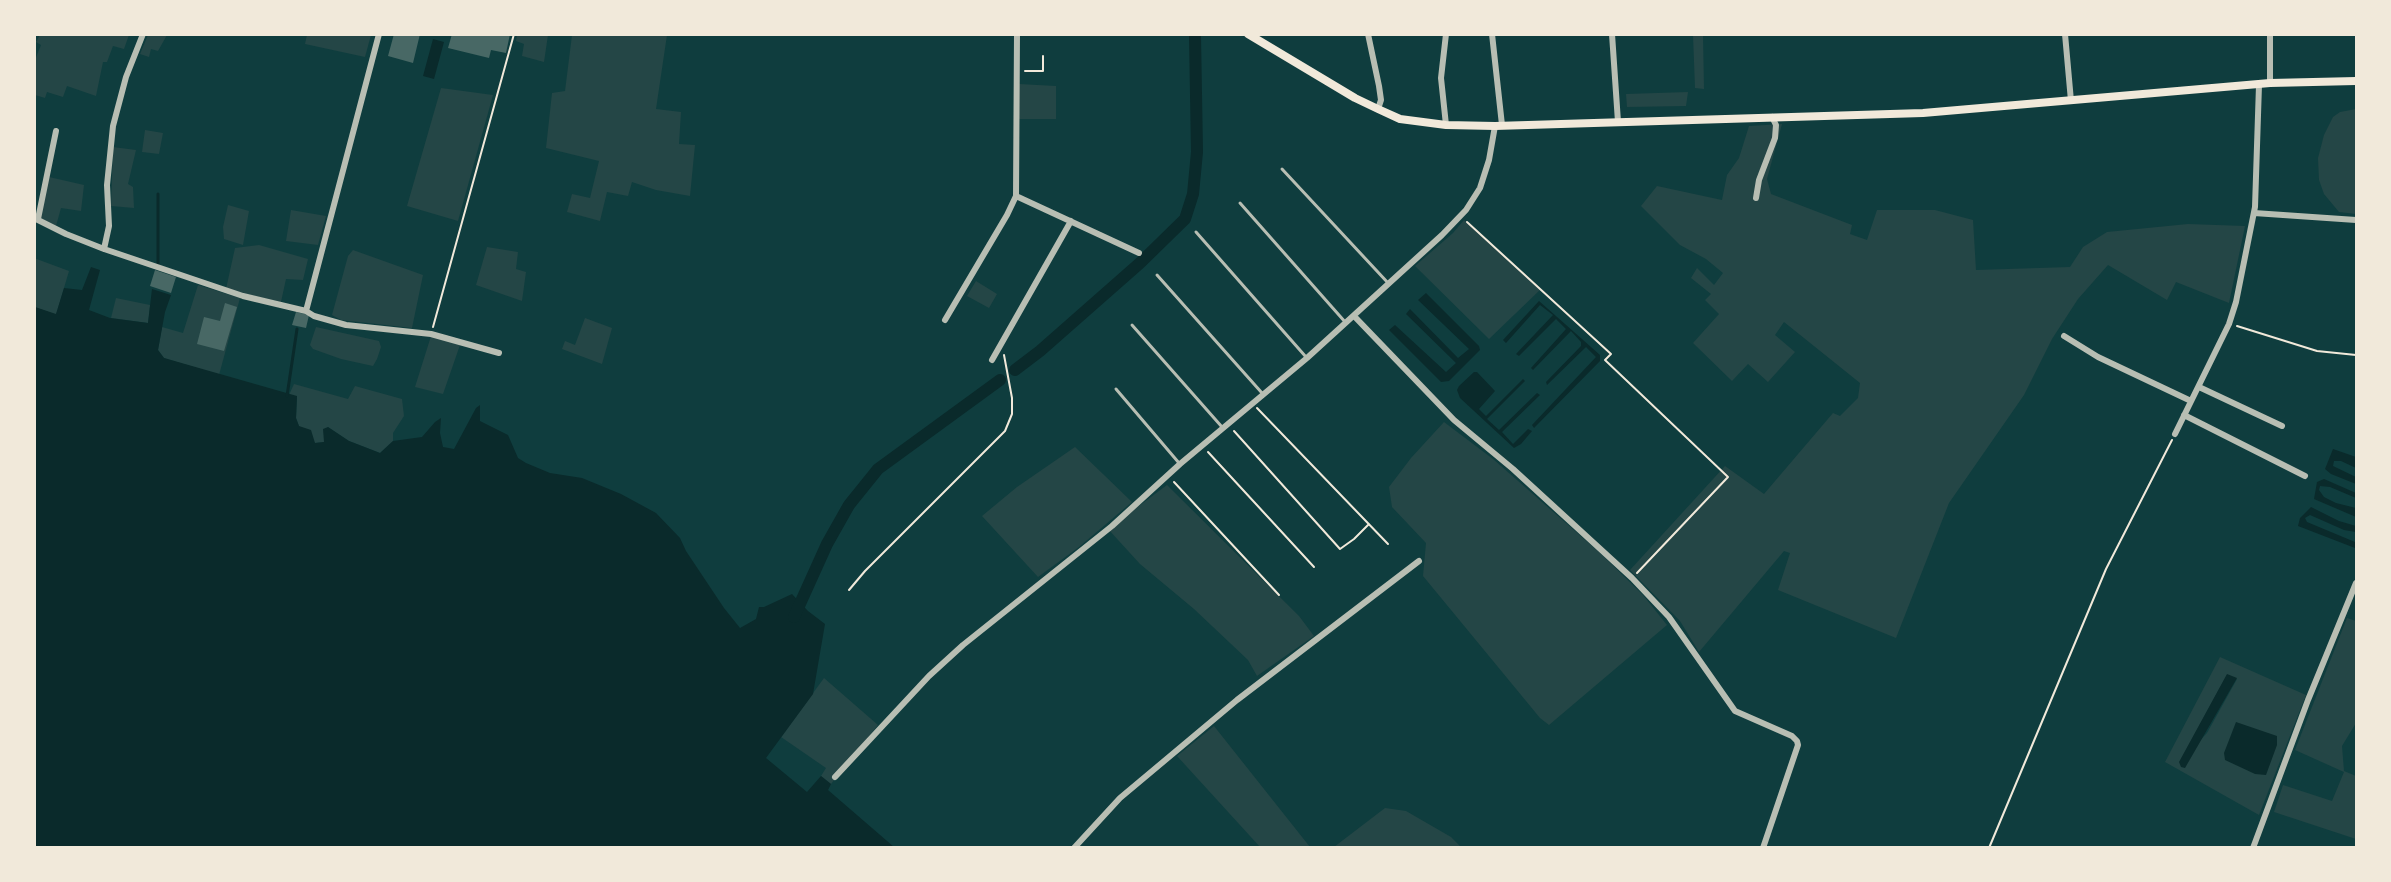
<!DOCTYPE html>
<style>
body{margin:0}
#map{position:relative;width:2391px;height:882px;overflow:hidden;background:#0f3d3e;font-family:"PT Sans",sans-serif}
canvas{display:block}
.frame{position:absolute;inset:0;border:36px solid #f1e9da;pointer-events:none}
</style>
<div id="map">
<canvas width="2391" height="882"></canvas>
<div class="frame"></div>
</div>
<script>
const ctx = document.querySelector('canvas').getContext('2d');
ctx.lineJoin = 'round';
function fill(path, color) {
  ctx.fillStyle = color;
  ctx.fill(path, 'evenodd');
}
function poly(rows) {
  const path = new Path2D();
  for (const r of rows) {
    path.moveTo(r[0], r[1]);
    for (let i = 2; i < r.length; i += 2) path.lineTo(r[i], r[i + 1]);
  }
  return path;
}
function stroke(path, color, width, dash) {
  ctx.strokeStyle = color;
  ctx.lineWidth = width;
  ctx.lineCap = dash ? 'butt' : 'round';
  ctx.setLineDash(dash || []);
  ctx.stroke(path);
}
const green = poly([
 [40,35,40,34,129,35,124,49,113,46,107,62,103,62,96,96,67,86,63,97,47,92,45,98,35,95,35,60,41,45,36,42],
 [148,35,167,35,158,51,151,49,149,57,140,54],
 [307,35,307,34,371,35,365,57,305,44],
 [517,35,548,35,544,62,522,56,524,44,516,41],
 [572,35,667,35,656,109,681,112,679,144,695,145,690,196,656,190,632,182,628,196,607,192,600,221,567,212,572,194,590,198,599,161,546,148,552,93,565,91],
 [1693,35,1703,35,1704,89,1695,88],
 [1019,84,1056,86,1056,119,1019,119],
 [441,88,493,95,458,221,407,206],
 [1688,92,1686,106,1627,107,1626,94],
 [2356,109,2356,214,2339,212,2324,194,2319,180,2318,158,2324,135,2333,117,2340,112],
 [1782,124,1767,179,1771,194,1852,225,1850,234,1867,240,1877,210,1935,210,1973,220,1976,270,2070,267,2083,247,2107,232,2188,224,2245,226,2229,303,2176,282,2167,300,2108,265,2078,299,2052,339,2024,395,1949,503,1896,638,1778,590,1790,553,1784,551,1699,652,1680,621,1630,570,1725,466,1764,494,1833,413,1840,416,1858,398,1860,383,1784,322,1775,335,1795,352,1768,382,1748,364,1732,381,1693,343,1719,314,1705,300,1711,294,1691,278,1697,268,1714,285,1723,273,1706,259,1680,245,1641,206,1657,186,1722,200,1727,175,1739,158,1749,126],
 [145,130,163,133,159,154,142,152],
 [113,147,136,150,128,184,133,187,134,208,111,206],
 [49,177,84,185,81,211,61,208,56,226,40,218],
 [228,205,249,211,243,245,224,239,223,227],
 [291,210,326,216,318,245,286,241],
 [1464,220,1541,289,1489,339,1415,266,1453,233],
 [259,245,308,259,303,280,286,279,281,302,226,289,235,248],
 [487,247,518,252,516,269,526,272,522,301,476,285],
 [353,250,423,275,412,328,341,320,332,315,348,256],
 [34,258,69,271,56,315,35,307],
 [976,281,997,294,989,308,967,296],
 [198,285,240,298,219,375,164,358,158,350,162,327,183,333],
 [116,298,150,305,148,323,111,318],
 [585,318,612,328,602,364,562,349,565,341,575,345],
 [316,327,379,341,381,347,377,359,373,366,341,359,313,349,310,345],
 [431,336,460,345,443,394,415,387],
 [294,384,348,399,355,386,402,399,404,416,393,433,393,441,380,453,349,441,328,427,324,433,324,442,315,443,299,426,296,418,297,397,289,395],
 [1444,422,1493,459,1599,552,1643,595,1667,625,1549,725,1540,718,1423,576,1426,543,1392,507,1389,487,1411,458],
 [1075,447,1132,502,1079,547,1038,577,982,516,1017,487],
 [1167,485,1299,616,1314,636,1257,676,1248,660,1194,609,1140,564,1108,529],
 [2347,618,2356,621,2356,723,2342,746,2344,771,2356,776,2356,839,2274,812,2283,785,2332,801,2344,772,2295,750],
 [2220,657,2306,695,2259,815,2165,762],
 [2227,675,2237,679,2207,733,2180,762],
 [824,678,878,725,831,784,821,776,826,768,781,737],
 [1214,726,1310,847,1260,847,1177,756],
 [1385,808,1406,811,1451,837,1461,847,1334,847]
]);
const water = poly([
 [433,39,444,42,434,79,423,76],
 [91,267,100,270,89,310,110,318,148,323,152,289,171,295,165,312,158,350,164,358,297,396,296,418,299,426,311,430,315,443,324,442,323,429,328,427,349,441,380,453,393,441,422,437,435,422,441,418,440,433,443,447,454,449,476,408,480,405,480,421,508,435,518,458,526,463,550,473,582,478,621,494,656,513,680,538,686,551,724,608,740,628,756,619,759,607,764,607,792,594,808,611,825,624,813,694,766,758,807,792,821,776,831,784,828,790,894,847,35,847,35,307,56,314,64,288,82,290],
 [1426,293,1479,346,1480,350,1449,381,1441,382,1389,330,1395,325,1446,372,1456,363,1406,314,1410,309,1458,358,1469,349,1418,300],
 [1539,301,1600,355,1600,361,1534,428,1532,425,1596,357,1586,347,1547,385,1546,382,1581,346,1581,342,1571,331,1533,370,1531,368,1566,329,1556,319,1519,356,1516,354,1553,315,1540,305,1506,343,1503,340],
 [1474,372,1477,372,1495,391,1479,409,1486,416,1523,379,1525,381,1487,419,1499,430,1537,393,1540,395,1502,432,1513,444,1528,429,1532,431,1521,444,1514,448,1460,398,1457,390,1459,386],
 [2333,449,2356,457,2356,468,2341,461,2334,461,2333,466,2356,477,2356,484,2331,474,2325,469],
 [2324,479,2356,493,2356,498,2330,487,2320,486,2319,490,2324,497,2336,503,2356,508,2356,517,2314,499,2317,482],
 [2311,507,2339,521,2356,526,2356,532,2344,530,2310,515,2305,518,2307,522,2355,542,2356,546,2355,548,2298,526,2300,518],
 [2227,674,2237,678,2185,768,2181,767,2179,762],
 [2236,722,2277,736,2277,745,2266,775,2255,774,2225,760,2224,753]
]);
const stream = poly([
 [158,265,158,194],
 [287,396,297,329]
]);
const canal = poly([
 [1015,370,1040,351,1140,263,1185,219,1193,194,1197,152,1195,36],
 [794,617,827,544,849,505,878,469,1000,380]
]);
const building = poly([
 [394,34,420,34,413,63,388,56],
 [452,34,510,34,506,53,491,50,489,58,448,48],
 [155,270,176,277,171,293,150,286],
 [225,303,237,307,224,351,197,344,204,317,220,321],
 [296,312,309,315,306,328,292,325]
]);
const path = poly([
 [1025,71,1043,71,1043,56],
 [1467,222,1611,354,1605,360,1728,477,1637,573],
 [2237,326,2317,351,2356,355],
 [433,327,514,34],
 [1257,408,1388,544],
 [1234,431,1340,549,1354,539,1369,524],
 [1208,452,1314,567],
 [1174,482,1279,595],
 [849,590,865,571,1005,431,1012,414,1012,398,1004,355],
 [1989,848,2106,569,2172,440]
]);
const service = poly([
 [1282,169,1389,284],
 [1240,203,1346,323],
 [1196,232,1306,357],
 [1157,275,1262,393],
 [1132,325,1222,427],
 [1116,389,1179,463]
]);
const minor = poly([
 [1368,34,1379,86,1381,100,1378,109],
 [1446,34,1441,78,1446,125],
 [1492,34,1502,125],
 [1612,34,1618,122],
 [2065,34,2071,101],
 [2270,34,2270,83],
 [1016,196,1139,253],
 [1756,198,1759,180,1775,138,1776,125,1772,117],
 [2254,213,2356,220],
 [34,218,66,234,104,249,243,296,306,311,314,316,346,325,431,334,499,353],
 [38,219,56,131],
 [104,249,109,226,107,185,113,126,126,77,143,34],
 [306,311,379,34],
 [1354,316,1454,420,1513,469,1632,578,1669,617,1735,711,1792,736,1797,741,1798,745,1763,848],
 [945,320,1007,215,1016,196,1017,34],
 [2064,336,2098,357,2191,401],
 [992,360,1071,221],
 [2199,387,2282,426],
 [2184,415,2305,476],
 [2175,434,2229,324,2236,302,2255,207,2259,85],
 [835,777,929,676,963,645,1112,526,1180,464,1307,358,1442,235,1466,210,1480,188,1489,160,1495,126],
 [1074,848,1120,798,1237,700,1419,561],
 [2253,848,2308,700,2356,583]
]);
const secondary = poly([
 [1248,34,1355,98,1378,109,1400,119,1446,125,1495,126,1923,113,2270,83,2356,81]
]);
fill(green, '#244646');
fill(water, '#0a2a2b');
stroke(stream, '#0a2a2b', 3);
stroke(canal, '#0a2a2b', 12);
fill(building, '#486865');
stroke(path, '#f1e9da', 2);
stroke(service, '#b8beb3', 3);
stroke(minor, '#b8beb3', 6);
stroke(secondary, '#f1e9da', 8);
</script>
